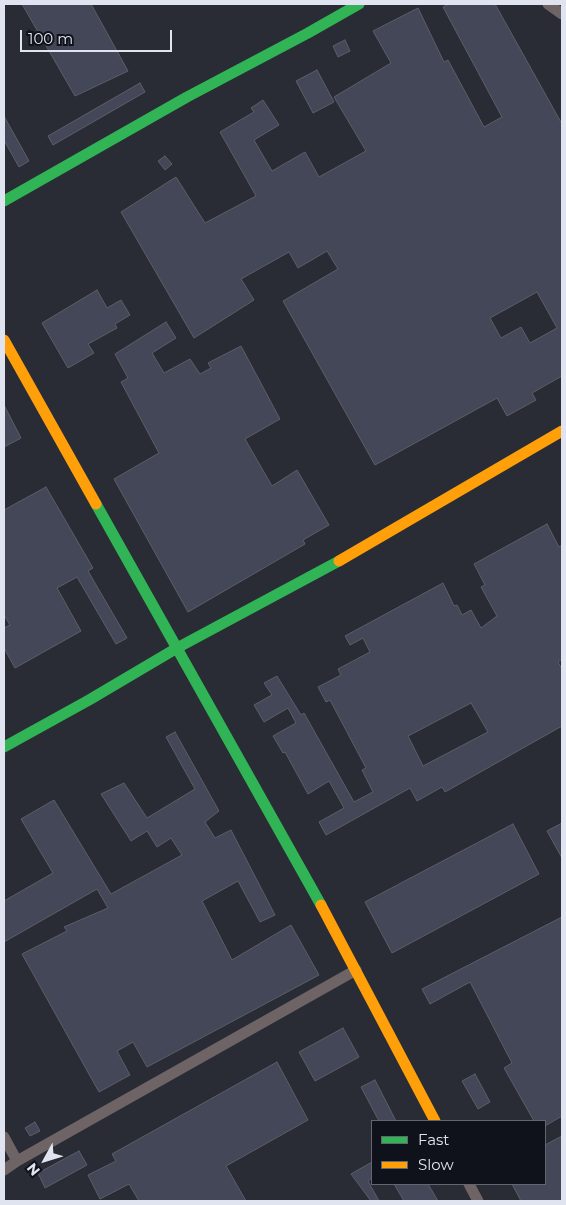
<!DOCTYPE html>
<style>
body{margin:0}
#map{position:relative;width:566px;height:1205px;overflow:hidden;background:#292c35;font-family:Montserrat,sans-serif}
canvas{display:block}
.frame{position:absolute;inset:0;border:5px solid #e0e4f0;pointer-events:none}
.legend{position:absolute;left:371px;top:1120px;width:175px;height:65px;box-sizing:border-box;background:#0f121a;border:1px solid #636670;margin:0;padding:6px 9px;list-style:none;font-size:15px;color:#e0e4f0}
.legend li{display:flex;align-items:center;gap:10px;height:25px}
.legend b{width:25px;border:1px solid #636670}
.north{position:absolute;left:20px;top:1135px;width:50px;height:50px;-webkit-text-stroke:4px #0f121a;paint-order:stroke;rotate:231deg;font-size:14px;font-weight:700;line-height:20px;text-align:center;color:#e0e4f0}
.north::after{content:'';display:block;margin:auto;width:18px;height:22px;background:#e0e4f0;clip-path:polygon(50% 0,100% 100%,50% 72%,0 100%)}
.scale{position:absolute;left:20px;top:30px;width:152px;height:22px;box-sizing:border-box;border:2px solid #e0e4f0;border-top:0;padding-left:6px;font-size:15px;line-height:18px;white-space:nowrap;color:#e0e4f0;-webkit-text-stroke:4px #0f121a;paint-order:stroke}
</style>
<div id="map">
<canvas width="566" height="1205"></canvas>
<div class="frame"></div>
<ul class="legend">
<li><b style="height:6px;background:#30b455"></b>Fast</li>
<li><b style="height:6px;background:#ff9f0a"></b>Slow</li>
</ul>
<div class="north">N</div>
<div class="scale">100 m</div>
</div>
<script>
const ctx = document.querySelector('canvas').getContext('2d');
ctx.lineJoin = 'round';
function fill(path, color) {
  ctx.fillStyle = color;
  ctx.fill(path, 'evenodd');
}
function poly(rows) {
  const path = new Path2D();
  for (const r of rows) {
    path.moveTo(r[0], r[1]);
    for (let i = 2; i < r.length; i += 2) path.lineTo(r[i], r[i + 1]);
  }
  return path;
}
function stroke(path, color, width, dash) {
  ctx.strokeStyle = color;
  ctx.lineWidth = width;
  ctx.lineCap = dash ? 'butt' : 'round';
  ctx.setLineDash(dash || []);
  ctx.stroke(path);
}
const building = poly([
 [22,4,91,4,128,71,75,96,22,4],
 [449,4,495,4,562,124,562,376,532,393,536,400,507,416,497,398,375,465,283,301,338,269,327,251,298,268,289,252,241,279,254,300,194,338,121,212,176,177,205,223,256,196,220,132,254,112,251,108,263,100,279,125,254,140,272,171,305,152,319,177,366,151,334,97,391,63,373,31,418,8,444,62,448,60,484,127,502,117,443,7,449,4],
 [537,292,557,328,530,343,521,327,501,338,490,318,537,292],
 [345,40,350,51,338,57,333,46,345,40],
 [317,70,334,102,313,113,296,81,317,70],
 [140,83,145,92,53,145,48,136,140,83],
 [4,116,29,161,19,167,4,140,4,116],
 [165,156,172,164,165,170,158,161,165,156],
 [97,290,107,308,121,300,130,315,115,324,117,328,88,344,94,353,68,368,42,323,97,290],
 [166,322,176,338,152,353,164,373,190,359,200,374,211,368,208,363,241,346,280,419,245,439,272,486,297,470,329,525,303,540,305,544,188,612,114,479,159,453,121,382,128,378,115,354,166,322],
 [4,405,21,438,4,447,4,405],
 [46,487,93,568,88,571,127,638,116,644,77,577,57,588,81,631,15,668,4,648,4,628,10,625,4,615,4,510,46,487],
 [547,524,559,547,562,545,562,659,558,662,562,669,562,726,445,792,442,787,417,801,410,788,326,835,319,822,344,808,329,781,308,794,285,752,283,753,273,736,296,723,288,708,264,722,254,705,272,695,264,683,277,676,301,715,304,713,354,802,373,792,362,770,366,768,330,700,326,702,318,687,341,675,338,669,370,652,363,638,350,645,345,636,443,583,454,606,457,605,462,615,471,610,481,628,497,616,481,587,485,585,474,564,547,524],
 [471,703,488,732,423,766,408,736,471,703],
 [175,732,219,811,205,822,215,838,231,830,275,915,260,922,238,881,202,901,232,960,291,925,319,975,147,1067,133,1042,117,1051,130,1075,99,1092,22,954,67,931,64,927,108,908,97,889,4,942,4,901,53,873,21,819,54,800,111,894,182,855,171,838,157,847,147,831,131,841,101,794,124,783,147,818,195,789,166,737,175,732],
 [562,823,562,858,547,831,562,823],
 [513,824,539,874,392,953,365,902,513,824],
 [562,917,562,1116,545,1126,545,1121,534,1121,504,1068,512,1063,470,982,430,1004,422,989,562,917],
 [343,1028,359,1057,315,1081,299,1052,343,1028],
 [277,1062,308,1120,226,1166,246,1201,139,1201,129,1184,100,1199,88,1175,116,1161,112,1154,277,1062],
 [475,1074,490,1102,478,1109,462,1081,475,1074],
 [375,1080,396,1121,379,1121,361,1087,375,1080],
 [35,1122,40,1131,30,1136,25,1128,35,1122],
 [562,1136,562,1201,521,1201,512,1184,545,1184,545,1145,562,1136],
 [79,1151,87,1165,45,1188,38,1173,79,1151],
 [372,1162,372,1178,368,1181,379,1201,371,1201,351,1174,372,1162],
 [394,1184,428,1184,438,1201,404,1201,394,1184]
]);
const street = poly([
 [548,4,562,14],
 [4,1137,17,1161],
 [4,1170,17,1161,356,970],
 [469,1184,478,1201]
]);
const fast = poly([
 [4,201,187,97,308,33,359,4],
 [96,504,321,905],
 [4,747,89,700,177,648,339,561]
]);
const slow = poly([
 [4,340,96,504],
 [339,561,562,431],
 [321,905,435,1121]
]);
fill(building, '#434757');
stroke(building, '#5c5f68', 1);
stroke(street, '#6e6466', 11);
stroke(fast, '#30b455', 11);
stroke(slow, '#ff9f0a', 11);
</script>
